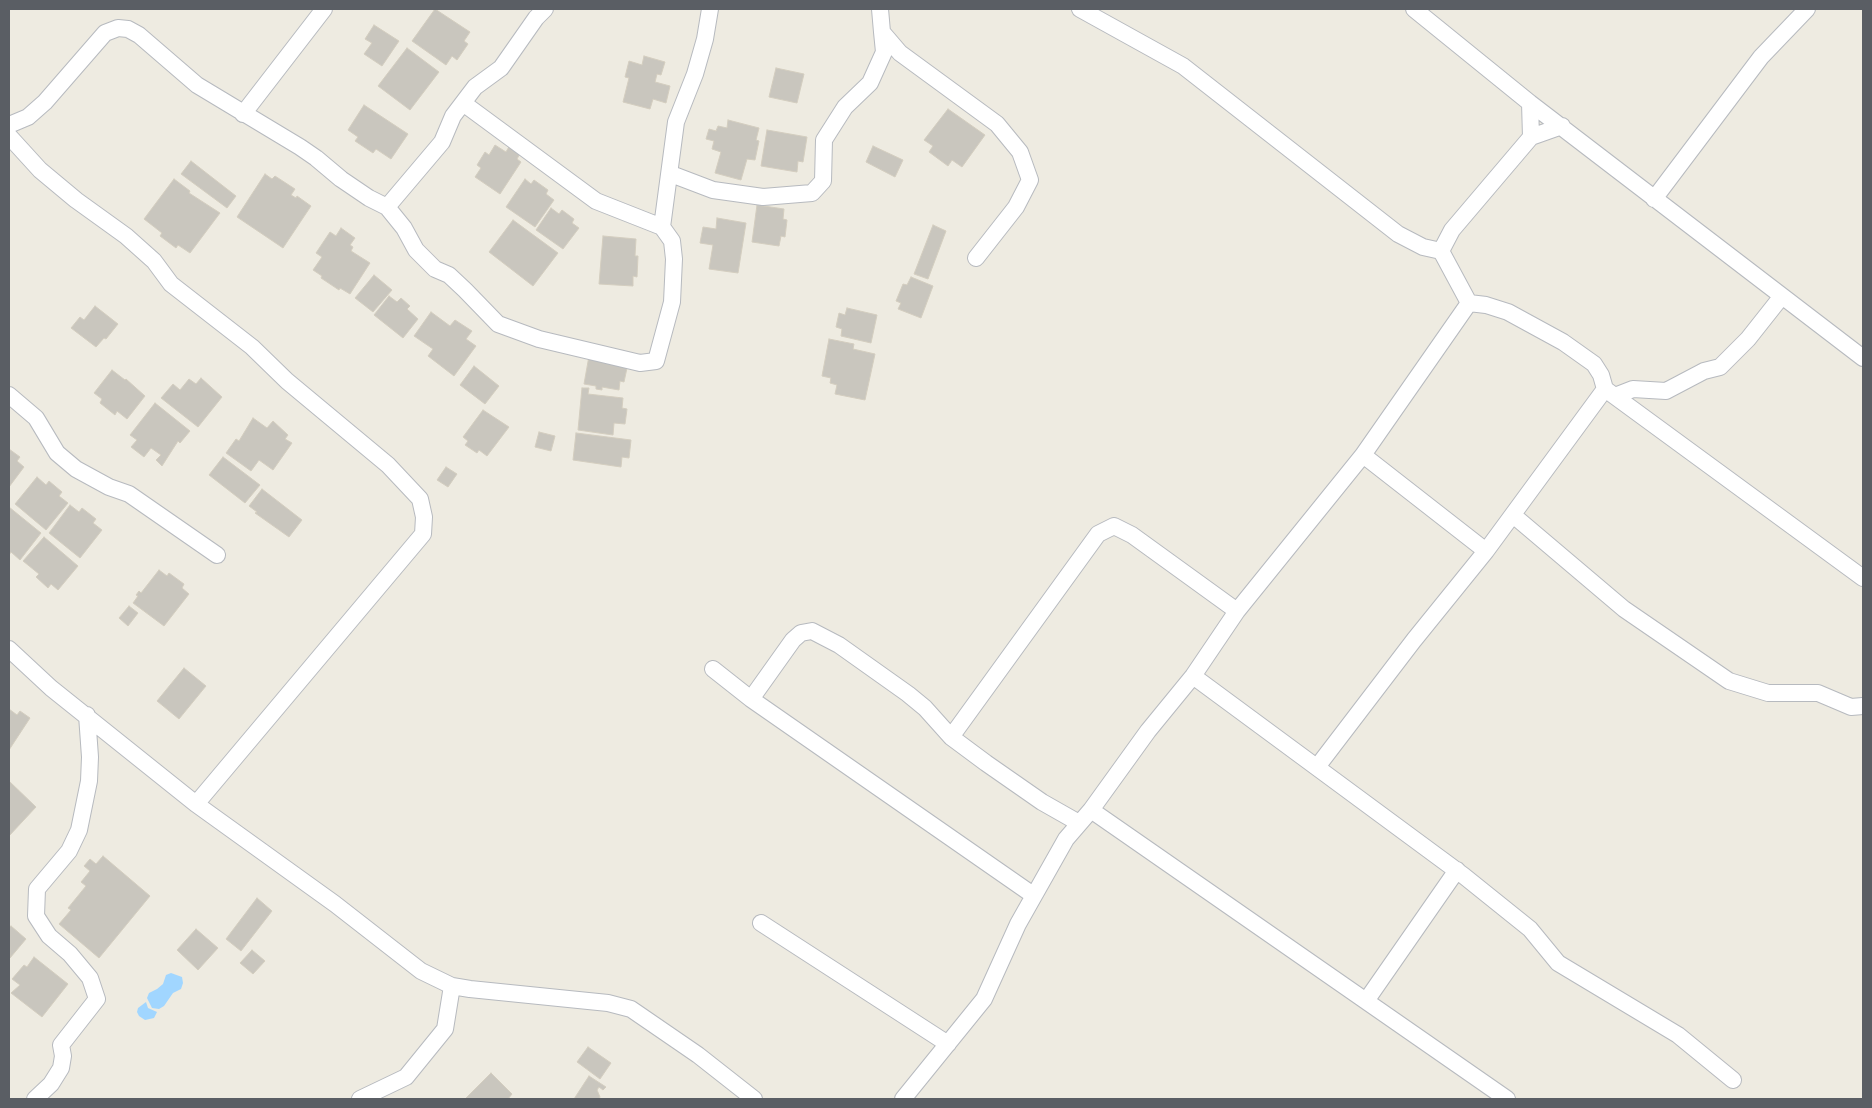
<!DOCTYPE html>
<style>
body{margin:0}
#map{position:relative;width:1872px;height:1108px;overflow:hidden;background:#eeebe1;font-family:Karla,sans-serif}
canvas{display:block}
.frame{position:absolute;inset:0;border:10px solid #5a5e64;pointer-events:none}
</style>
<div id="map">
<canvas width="1872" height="1108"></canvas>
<div class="frame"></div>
</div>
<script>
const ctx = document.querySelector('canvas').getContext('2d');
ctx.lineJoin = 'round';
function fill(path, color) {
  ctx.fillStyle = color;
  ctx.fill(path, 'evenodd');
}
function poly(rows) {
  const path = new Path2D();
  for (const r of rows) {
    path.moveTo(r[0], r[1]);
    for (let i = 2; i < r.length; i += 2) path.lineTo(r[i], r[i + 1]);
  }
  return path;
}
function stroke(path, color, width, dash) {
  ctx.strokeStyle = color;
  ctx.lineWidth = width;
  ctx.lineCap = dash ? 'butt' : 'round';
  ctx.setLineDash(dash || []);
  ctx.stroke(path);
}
const water = poly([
 [171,973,182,977,183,983,181,989,173,993,164,1006,159,1009,152,1008,147,998,149,993,157,989,163,984,166,975],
 [146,1002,148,1008,157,1012,154,1018,145,1020,139,1016,137,1012,138,1008]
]);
const building = poly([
 [435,9,470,32,464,41,468,44,457,60,452,56,446,65,412,41,435,9],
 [374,25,399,41,382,66,364,54,372,43,365,39,374,25],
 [407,48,439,72,410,110,378,86,407,48],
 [644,56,665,62,661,75,657,74,655,82,670,86,666,103,653,99,650,109,623,102,629,78,625,77,629,61,642,65,644,56],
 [776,68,804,74,797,103,769,97,776,68],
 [364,105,408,134,391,159,376,149,373,153,355,141,358,137,348,130,364,105],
 [948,109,985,135,962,167,952,160,948,166,929,152,933,146,924,140,948,109],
 [728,120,759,128,756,140,759,141,755,160,747,159,741,180,715,173,721,152,712,149,714,141,706,139,709,129,716,131,718,126,727,128,728,120],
 [767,130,807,137,803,162,798,161,797,172,761,166,767,130],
 [511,143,522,150,517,159,521,162,500,194,475,177,481,168,477,165,485,152,489,155,495,145,506,152,511,143],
 [873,146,903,160,895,177,866,162,873,146],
 [191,161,236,196,227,208,181,174,191,161],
 [265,174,272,179,275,176,295,189,291,195,296,198,297,196,311,206,283,248,237,217,265,174],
 [174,179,190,191,189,193,220,213,190,253,178,245,176,248,160,236,162,233,144,219,174,179],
 [525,179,531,184,534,180,548,190,546,194,554,200,535,227,506,207,525,179],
 [757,205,784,209,783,219,787,220,785,237,781,236,779,246,752,242,757,205],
 [551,208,559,214,562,210,574,219,572,223,579,228,563,249,536,230,551,208],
 [717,218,746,223,738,273,709,269,713,245,700,243,703,227,716,229,717,218],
 [513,220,558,253,533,286,489,252,513,220],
 [933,225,946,231,928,279,914,274,933,225],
 [341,228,355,238,350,245,353,247,351,251,370,263,350,294,340,288,339,290,321,278,322,276,313,270,322,257,316,253,330,232,336,236,341,228],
 [603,236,636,239,635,256,638,256,637,277,633,276,633,286,599,284,603,236],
 [374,275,392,290,373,312,355,298,374,275],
 [911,277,933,286,921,318,898,309,901,303,896,301,903,284,907,285,911,277],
 [389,296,397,302,401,298,410,306,407,309,418,319,403,338,374,315,389,296],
 [95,306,118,324,106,339,104,338,96,347,71,328,80,317,84,320,95,306],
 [847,308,877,315,871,343,841,336,842,329,836,327,839,313,845,315,847,308],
 [431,312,450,326,455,320,472,331,466,339,476,346,454,376,428,356,433,349,414,336,431,312],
 [829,339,854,344,853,349,875,354,865,400,835,394,837,385,830,383,831,378,822,376,829,339],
 [589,356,623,362,623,367,627,368,624,382,620,381,619,390,602,387,602,390,596,389,596,386,584,384,589,356],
 [474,366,499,386,485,404,460,385,474,366],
 [112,370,125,380,126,379,145,396,127,419,117,411,115,415,100,403,102,399,94,393,112,370],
 [201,378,222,397,198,427,161,398,173,384,180,390,189,379,196,384,201,378],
 [582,388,589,388,588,394,623,398,622,408,627,409,625,424,614,423,613,435,578,430,582,388],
 [155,403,190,431,180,443,178,441,162,466,156,460,161,455,151,448,144,457,131,447,137,440,130,435,155,403],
 [483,410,509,427,487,456,479,450,477,453,465,445,468,441,463,437,483,410],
 [253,418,267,428,273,421,288,435,285,439,292,443,273,470,259,460,251,471,226,453,236,439,239,441,253,418],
 [539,432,555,436,551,451,535,447,539,432],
 [576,433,631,440,629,458,622,457,621,467,573,460,576,433],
 [9,449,20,457,17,461,24,467,9,487,9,449],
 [223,457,260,485,245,503,209,475,223,457],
 [446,467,457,474,448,487,437,480,446,467],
 [37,477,46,485,49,481,62,492,59,496,68,503,46,530,15,504,37,477],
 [262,489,302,520,289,537,255,513,257,512,249,506,262,489],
 [70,505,79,512,82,508,96,519,93,523,102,530,80,558,49,533,70,505],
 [9,507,41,533,20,560,11,552,9,555,9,507],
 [44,537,78,566,58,590,51,584,48,588,36,577,39,574,23,561,44,537],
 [159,570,167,576,169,573,184,584,182,588,189,594,164,626,133,603,138,596,136,595,139,591,141,593,159,570],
 [129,606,138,613,128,626,119,618,129,606],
 [184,668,206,686,179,719,157,701,184,668],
 [9,709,17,715,20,711,30,718,9,750,9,709],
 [9,781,36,807,9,836,9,781],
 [103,856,150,896,99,958,59,924,71,910,68,908,86,886,81,882,90,871,84,866,90,859,96,864,103,856],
 [257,898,272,911,241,951,226,939,257,898],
 [11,926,26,939,10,958,9,928,11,926],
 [196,929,218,948,198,970,177,950,196,929],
 [252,950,265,961,253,974,240,963,252,950],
 [34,957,68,984,42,1017,11,993,20,985,12,979,24,965,27,967,34,957],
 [588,1047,611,1063,600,1079,577,1062,588,1047],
 [491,1073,512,1094,508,1099,465,1099,491,1073],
 [589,1076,606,1087,603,1090,599,1087,597,1090,600,1097,599,1099,574,1099,589,1076]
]);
const street = poly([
 [880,9,882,32,900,53,997,124,1020,152,1030,180,1016,207,976,258],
 [1080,9,1183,66,1398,234,1423,247,1441,251,1469,303],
 [1414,9,1530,103,1863,358],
 [463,103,596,201,662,227],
 [1530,103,1531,137],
 [243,114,324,9],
 [9,125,28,117,45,102,105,33,118,28,128,29,139,35,197,85,300,147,316,158,341,179,369,198,387,207,404,228,416,250,435,269,449,275,465,290,498,324,539,339,640,363,656,361,672,302,674,259,672,241,662,227,676,122,695,74,705,39,710,9],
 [9,136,40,170,76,200,126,236,154,261,171,284,252,347,287,381,388,465,420,499,424,517,423,534,196,804],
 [671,174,713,190,763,197,812,193,823,181,824,140,845,107,870,83,884,52,882,32],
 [1654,199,1761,57,1807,9],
 [387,207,442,142,453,116,475,87,501,68,536,18,545,9],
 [1441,251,1452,230,1531,137,1562,126],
 [1469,303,1486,305,1508,312,1563,342,1594,364,1601,375,1605,389,1863,578],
 [9,395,36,418,57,453,76,469,109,487,129,494,217,555],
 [1615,396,1633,389,1666,391,1704,371,1720,367,1748,339,1782,296],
 [1363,455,1486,551],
 [1513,515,1624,609,1729,681,1768,693,1818,693,1851,707,1863,706],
 [9,649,51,688,196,804,335,904,421,971,452,986,470,989,608,1003,631,1009,698,1055,754,1099],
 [713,669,751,699,1033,895],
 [1193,676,1464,876,1530,929,1558,963,1678,1035,1733,1080],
 [751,699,793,640,801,633,812,631,839,645,908,694,925,708,951,737,986,763,1042,802,1079,823],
 [951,737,1098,534,1114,526,1132,535,1237,611],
 [1317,767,1414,640,1486,551,1605,389],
 [1091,810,1507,1099],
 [761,923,948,1044],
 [1366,1001,1457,870],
 [35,1099,51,1084,61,1068,63,1056,61,1045,97,999,90,978,70,954,49,936,36,916,37,889,69,851,79,830,89,781,90,757,87,715],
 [360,1099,406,1077,445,1029,452,986],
 [903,1099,984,999,1018,924,1066,839,1091,810,1148,731,1193,676,1237,611,1363,455,1469,303]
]);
fill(water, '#a1d6ff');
fill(building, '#c9c6be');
stroke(building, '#d3cdbf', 1);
stroke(street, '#b7babf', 18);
stroke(street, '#fff', 16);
</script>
